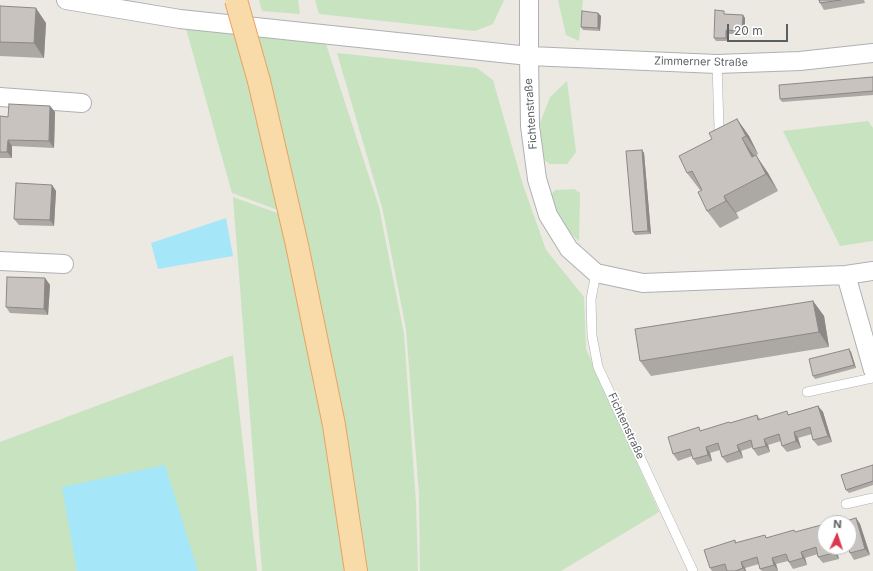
<!DOCTYPE html>
<meta charset="utf-8">
<style>
body{margin:0}
#map{position:relative;width:873px;height:571px;overflow:hidden;background:#ece8e2;font-family:Inter,sans-serif}
canvas{display:block}
.north{position:absolute;left:817px;top:515px;width:40px;height:40px;box-sizing:border-box;background:#fff;border:1px solid #bdbfc0;border-radius:50%;rotate:3deg;font-size:11px;font-weight:700;line-height:16px;text-align:center;color:#5a5f62}
.north::after{content:'';display:block;margin:auto;width:14px;height:18px;background:#dd374f;clip-path:polygon(50% 0,100% 100%,50% 72%,0 100%)}
.scale{position:absolute;left:727px;top:24px;width:61px;height:18px;box-sizing:border-box;border:2px solid #5a5f62;border-top:0;padding-left:5px;font-size:12px;line-height:14px;white-space:nowrap;color:#5a5f62;-webkit-text-stroke:3px #fff;paint-order:stroke}
</style>
<div id="map">
<canvas width="873" height="571"></canvas>
<div class="north">N</div>
<div class="scale">20 m</div>
</div>
<script>
const ctx = document.querySelector('canvas').getContext('2d');
ctx.lineJoin = 'round';
function fill(path, color) {
  ctx.fillStyle = color;
  ctx.fill(path, 'evenodd');
}
function poly(rows) {
  const path = new Path2D();
  for (const r of rows) {
    path.moveTo(r[0], r[1]);
    for (let i = 2; i < r.length; i += 2) path.lineTo(r[i], r[i + 1]);
  }
  return path;
}
function stroke(path, color, width, dash) {
  ctx.strokeStyle = color;
  ctx.lineWidth = width;
  ctx.lineCap = dash ? 'butt' : 'round';
  ctx.setLineDash(dash || []);
  ctx.stroke(path);
}
function write(font, color, halo, rows, align = 'center') {
  ctx.font = font + ' Inter,sans-serif';
  ctx.lineWidth = 3.5;
  ctx.setLineDash([]);
  ctx.textBaseline = 'middle';
  ctx.strokeStyle = halo;
  ctx.fillStyle = color;
  for (const [text, x, y, turn = 0] of rows) {
    ctx.save();
    ctx.translate(x, y);
    ctx.rotate((+turn || 0) * Math.PI / 180);
    ctx.textAlign = isNaN(turn) ? turn : align;
    if (halo) ctx.strokeText(text, 0, 0);
    ctx.fillText(text, 0, 0);
    ctx.restore();
  }
}
const green = poly([
 [259,0,298,0,300,14,262,11],
 [315,0,504,0,493,24,475,31,319,14],
 [558,0,583,0,579,41,566,35],
 [185,25,239,31,283,212,232,193],
 [252,32,325,41,379,207,404,334,416,503,418,571,357,571],
 [337,53,477,68,493,80,523,185,546,250,584,297,586,349,659,512,561,571,420,571,419,494,406,329,383,211],
 [567,81,576,152,567,164,550,164,541,158,540,123,550,97],
 [868,121,873,128,873,241,840,246,783,131],
 [574,189,580,193,579,241,563,226,553,210,550,196,555,190],
 [233,197,283,215,349,571,262,571],
 [233,355,257,571,0,571,0,442]
]);
const water = poly([
 [226,218,233,256,158,269,151,243],
 [165,465,198,571,77,571,62,487]
]);
const lane = poly([
 [717,64,719,128],
 [596,273,591,299,592,336,598,367,693,571],
 [807,392,873,378],
 [846,504,873,498]
]);
const street = poly([
 [66,0,180,19,529,56,717,64,800,61,873,53],
 [529,0,529,56,530,126,537,179,548,215,569,249,596,273,643,283,846,275,873,271],
 [0,97,82,103],
 [0,261,64,264],
 [846,275,873,370]
]);
const primary = poly([
 [259,81,297,245,334,425,356,571]
]);
const primaryBridge = poly([
 [236,0,259,81]
]);
const wall = poly([
 [819,0,864,0,865,3,824,10,820,3],
 [0,6,46,23,44,58,0,56],
 [598,13,601,16,600,31,583,30,581,27],
 [727,14,743,15,745,18,745,34,728,34,728,41,716,41,714,38],
 [873,77,873,95,782,102,780,99],
 [50,106,55,112,54,148,12,146,12,158,0,158,0,116,8,117],
 [737,119,749,136,758,154,754,156,768,173,778,191,736,213,739,218,720,228,707,211,702,189,700,190,687,173,712,139],
 [642,150,644,153,651,234,635,235,633,232],
 [52,185,56,191,54,226,19,225,14,219],
 [45,278,50,285,48,315,10,313,6,307],
 [813,301,824,316,829,347,651,376,640,361],
 [849,349,851,352,856,368,815,379,813,376],
 [818,406,823,412,832,442,818,446,813,440,812,434,798,438,801,448,787,452,782,446,781,441,768,445,770,452,758,456,753,449,753,447,741,451,743,458,727,463,722,457,720,450,710,453,712,461,697,465,693,459,692,456,678,461,673,454,702,431,757,415,760,419,790,414],
 [873,465,873,485,849,493,846,490],
 [856,518,860,524,870,555,854,560,850,553,848,549,837,552,839,559,823,563,818,557,818,554,805,558,807,565,793,569,788,561,776,564,778,571,762,571,760,569,759,564,745,568,746,571,712,571,710,568,735,540,736,543,796,532,825,547,849,547]
]);
const shadedWall = poly([
 [36,8,46,23,44,58,34,43],
 [598,13,601,16,600,31,598,28],
 [743,15,745,18,745,34,742,31],
 [726,30,728,34,728,41,726,38],
 [50,106,55,112,54,148,49,141],
 [737,119,749,136,758,154,746,136],
 [742,138,754,156,752,157],
 [8,140,12,146,12,158,7,152],
 [642,150,644,153,651,234,648,231],
 [756,155,768,173,778,191,766,174],
 [52,185,56,191,54,226,50,220],
 [724,196,736,213,739,218,726,201],
 [45,278,50,285,48,315,44,309],
 [813,301,824,316,829,347,819,332],
 [849,349,851,352,856,368,854,365],
 [818,406,823,412,832,442,828,436],
 [794,432,798,438,801,448,796,441],
 [764,439,768,445,770,452,766,446],
 [737,445,741,451,743,458,739,451],
 [706,447,710,453,712,461,708,455],
 [856,518,860,524,870,555,865,549],
 [833,547,837,552,839,559,834,553],
 [801,552,805,558,807,565,803,558],
 [772,558,776,564,778,571,774,565],
 [741,562,745,568,746,571,745,571,743,568]
]);
const building = poly([
 [819,0,841,0,820,3,819,0],
 [0,6,36,8,34,43,0,42,0,6],
 [715,10,724,11,724,14,743,15,742,31,726,30,726,38,714,38,715,10],
 [582,11,598,13,598,28,581,27,582,11],
 [873,77,873,91,780,99,779,85,873,77],
 [9,104,50,106,49,141,8,140,7,152,0,152,0,116,8,117,9,104],
 [737,119,746,136,742,138,752,157,756,155,766,174,724,196,726,201,707,211,698,192,702,190,692,171,687,173,679,156,712,139,709,133,737,119],
 [642,150,648,231,633,232,626,151,642,150],
 [16,183,52,185,50,220,14,219,16,183],
 [7,277,45,278,44,309,6,307,7,277],
 [813,301,819,332,640,361,635,329,813,301],
 [849,349,854,365,813,376,809,359,849,349],
 [818,406,828,436,813,440,810,427,794,432,796,441,782,446,779,434,764,439,766,446,753,449,751,440,737,445,739,451,722,457,718,443,706,447,708,455,693,459,690,449,673,454,668,437,699,427,700,431,729,422,730,423,757,415,758,420,787,411,788,415,818,406],
 [873,465,873,481,846,490,841,475,873,465],
 [856,518,865,549,850,553,848,547,849,547,849,523,838,523,856,518],
 [825,524,825,547,833,547,834,553,818,557,816,547,801,552,803,558,789,562,786,554,772,558,774,565,760,569,757,557,741,562,743,568,735,571,727,571,725,564,710,568,704,550,735,540,735,543,765,535,766,538,794,530,795,532,825,524]
]);
const streetNames = [
 ["Zimmerner Straße",701,62,1],
 ["Fichtenstraße",531,114,-94],
 ["Fichtenstraße",626,426,65]
];
fill(green, '#c8e3c0');
fill(water, '#a5e7f9');
stroke(lane, '#aeb1b4', 10);
stroke(street, '#aeb1b4', 20);
stroke(primary, '#e8a360', 24);
stroke(lane, '#fff', 9);
stroke(street, '#fff', 18);
stroke(primary, '#f9dbaa', 22);
stroke(primaryBridge, '#e8a360', 24, []);
stroke(primaryBridge, '#f9dbaa', 22);
fill(wall, '#aca8a4');
fill(shadedWall, '#8c8886');
fill(building, '#c8c3bf');
stroke(building, '#8c8886', 1);
write('11px', '#5a5f62', '#fff', streetNames);
</script>
